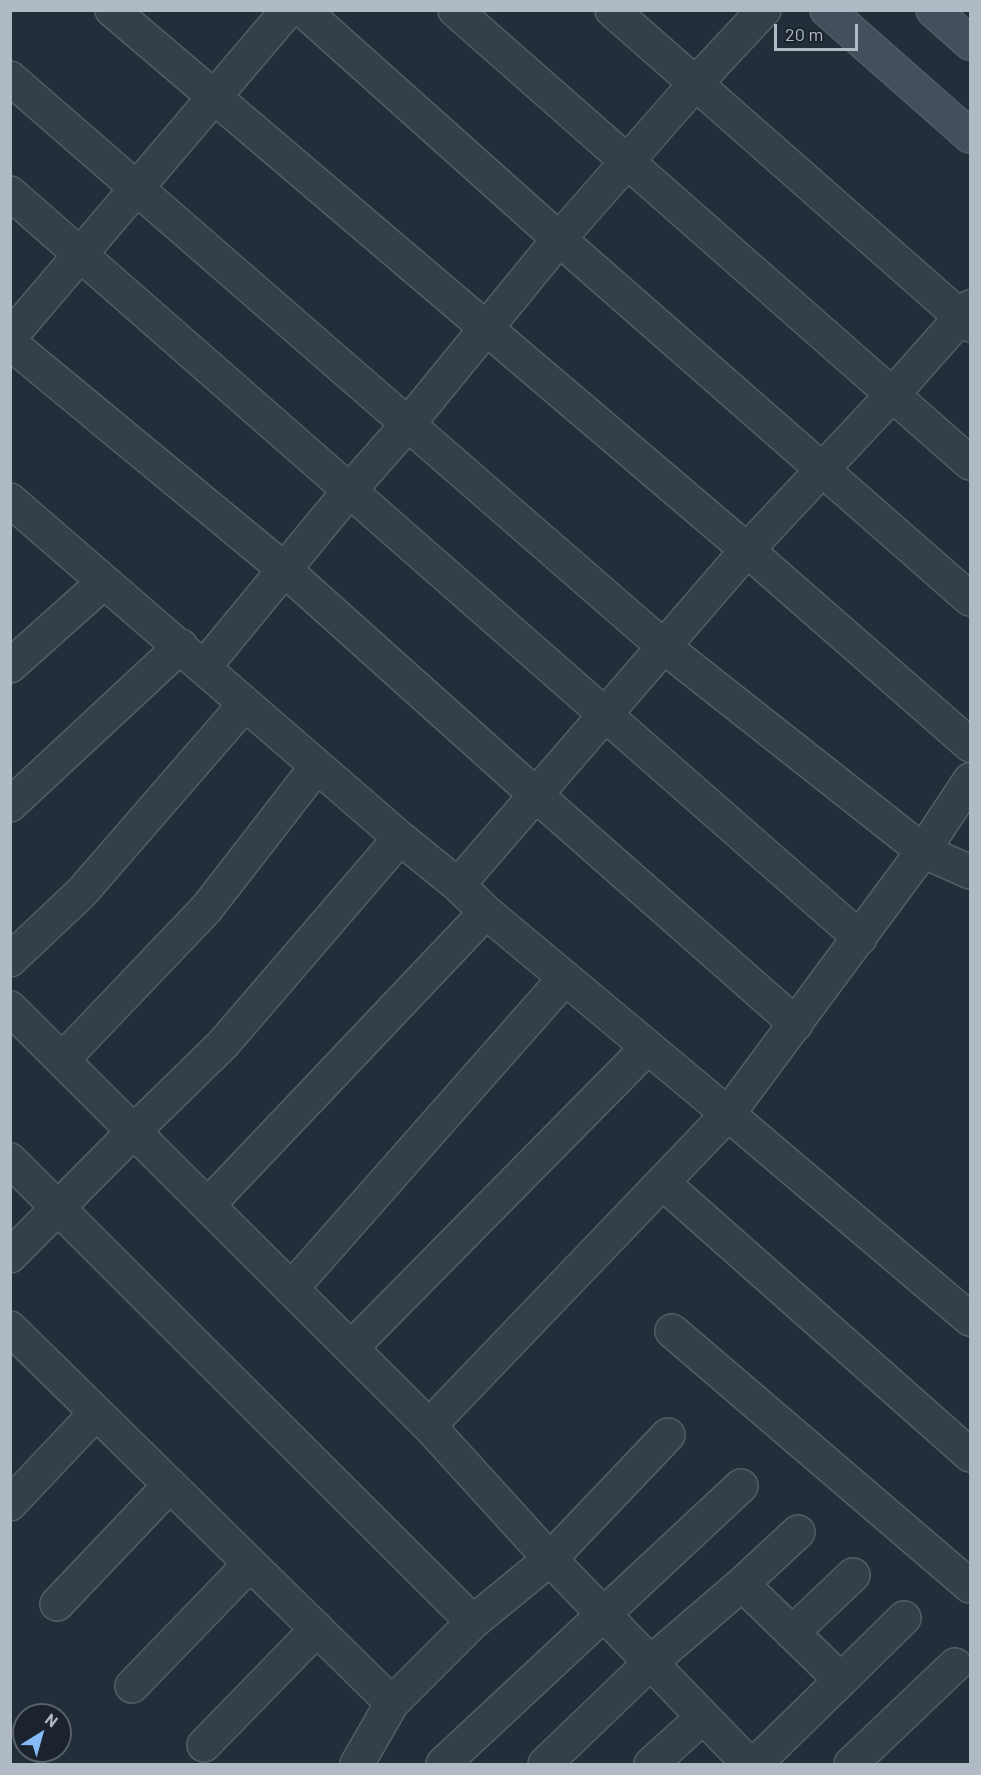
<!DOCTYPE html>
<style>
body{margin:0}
#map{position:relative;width:981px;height:1775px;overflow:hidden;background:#222e39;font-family:Barlow,sans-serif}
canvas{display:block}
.frame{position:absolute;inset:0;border:12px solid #b0bac5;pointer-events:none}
.north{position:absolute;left:12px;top:1703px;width:60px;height:60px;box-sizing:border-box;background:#1b242e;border:2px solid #57606a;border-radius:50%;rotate:37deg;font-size:16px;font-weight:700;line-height:24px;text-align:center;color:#b0bac5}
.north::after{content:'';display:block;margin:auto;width:21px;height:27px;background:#86bbf5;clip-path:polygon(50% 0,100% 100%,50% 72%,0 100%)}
.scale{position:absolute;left:774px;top:24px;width:84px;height:27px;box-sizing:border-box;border:3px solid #b0bac5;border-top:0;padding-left:8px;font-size:18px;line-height:21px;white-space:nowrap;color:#b0bac5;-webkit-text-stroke:4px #1b242e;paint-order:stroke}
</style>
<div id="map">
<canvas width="981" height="1775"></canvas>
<div class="frame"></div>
<div class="north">N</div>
<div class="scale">20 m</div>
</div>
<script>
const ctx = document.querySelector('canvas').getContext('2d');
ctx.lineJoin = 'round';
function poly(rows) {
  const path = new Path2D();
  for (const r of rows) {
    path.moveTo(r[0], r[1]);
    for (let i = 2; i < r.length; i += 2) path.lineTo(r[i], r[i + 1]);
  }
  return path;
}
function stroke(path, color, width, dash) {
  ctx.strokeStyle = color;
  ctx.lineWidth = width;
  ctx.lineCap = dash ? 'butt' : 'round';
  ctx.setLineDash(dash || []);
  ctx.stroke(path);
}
const minor = poly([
 [112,10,747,550,970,745],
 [303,10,559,239,970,599],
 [455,10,970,463],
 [612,10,970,325],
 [10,78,663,646,923,851,970,872],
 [10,193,860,938],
 [10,337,288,10],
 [10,343,285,570,536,795,796,1024],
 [10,500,400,838,458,885,486,912,728,1114,923,851,970,780],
 [10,666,104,582],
 [204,667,349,491,408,424,559,239,695,84,764,10],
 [10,805,181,646],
 [458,885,747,550,893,394,970,307],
 [10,960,82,892,245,704],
 [10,1008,429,1426,728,1114,970,1319],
 [62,1060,207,908,317,766],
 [10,1160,473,1622],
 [664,1184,970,1455],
 [208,1205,486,912],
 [10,1256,134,1131,223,1044,400,838],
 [291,1289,565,978],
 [10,1328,392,1703],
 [672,1331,970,1586],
 [351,1348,648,1047],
 [429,1426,550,1559,749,1764],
 [10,1504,96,1413],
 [742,1584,798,1532],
 [57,1604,170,1485],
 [792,1633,853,1575],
 [841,1680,904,1618],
 [132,1686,250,1564],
 [204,1745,317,1629],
 [357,1764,392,1703,473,1622,550,1559,668,1435],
 [443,1764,741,1486],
 [545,1764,650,1663,742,1584,841,1680,755,1764],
 [651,1764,703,1717],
 [851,1764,955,1665]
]);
const secondary = poly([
 [827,10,970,136],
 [933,10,970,43]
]);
stroke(minor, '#535d67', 36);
stroke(secondary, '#535d67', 36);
stroke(minor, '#353f49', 33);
stroke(secondary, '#434f5c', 33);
</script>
